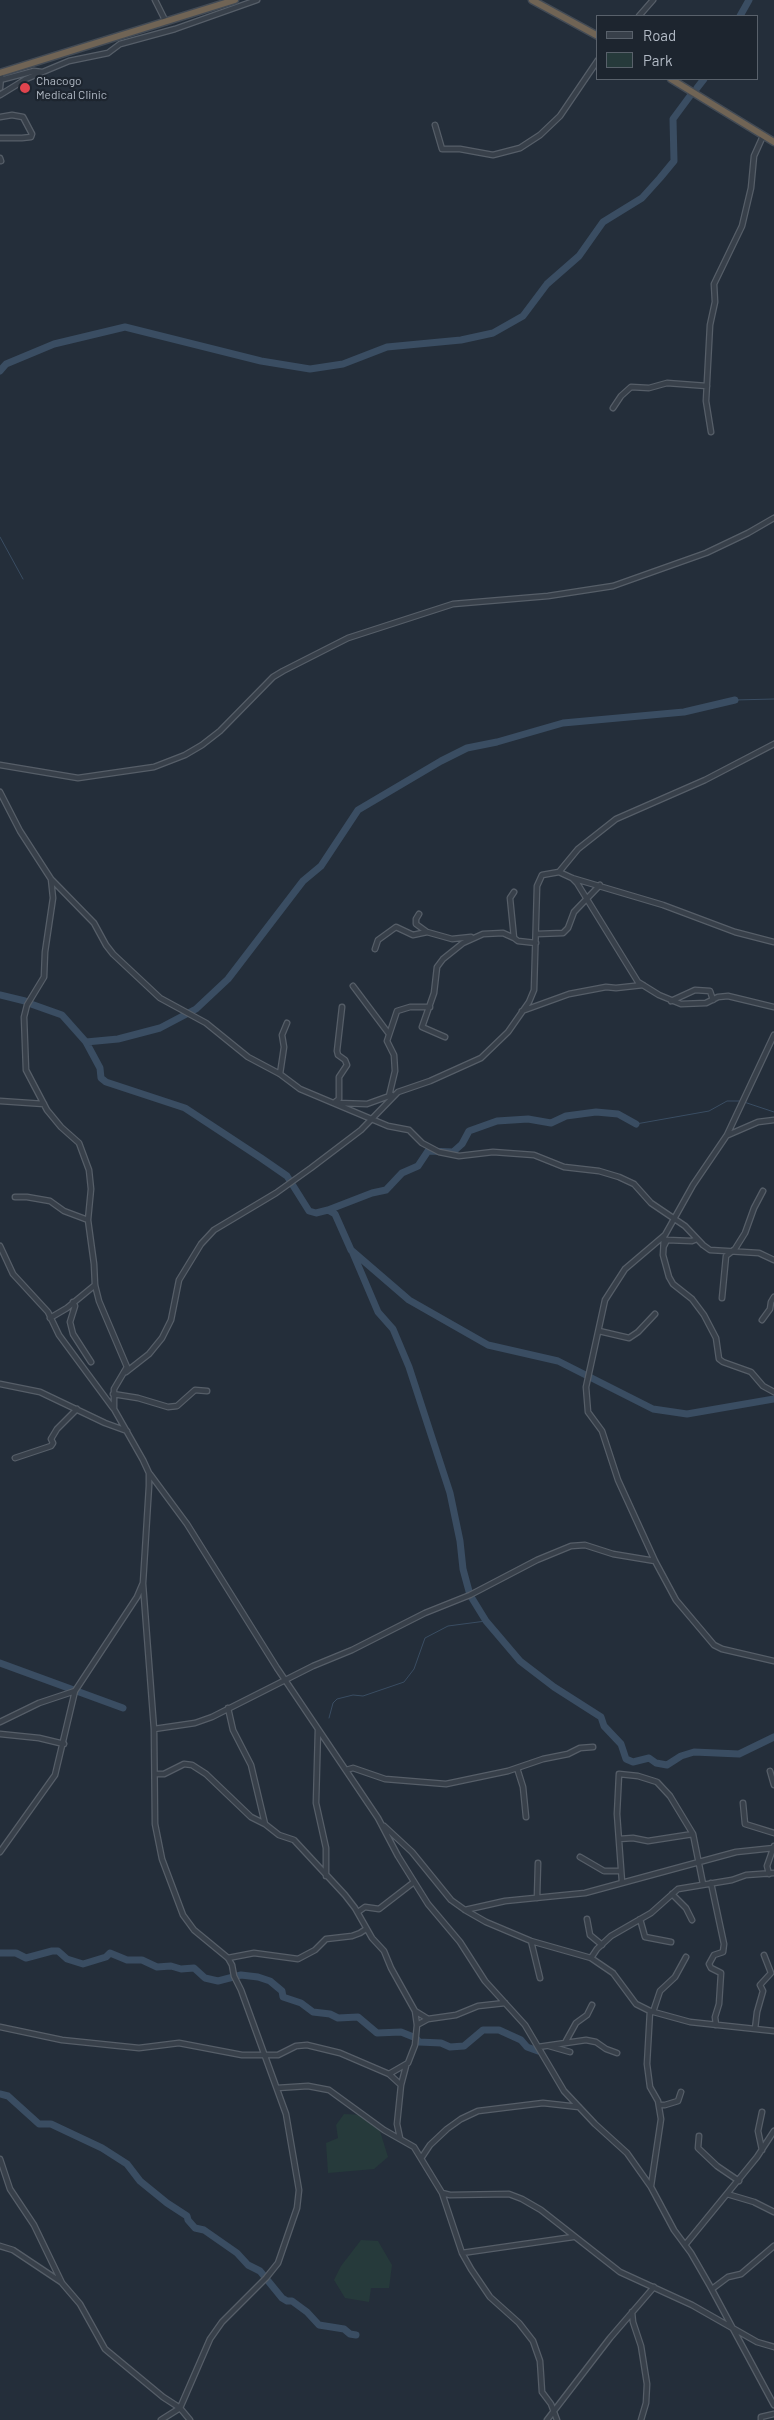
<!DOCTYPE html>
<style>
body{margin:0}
#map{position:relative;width:774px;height:2420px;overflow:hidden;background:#242e3a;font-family:Barlow,sans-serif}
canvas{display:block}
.legend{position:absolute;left:596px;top:15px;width:162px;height:65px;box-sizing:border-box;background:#1d252f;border:1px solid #59616b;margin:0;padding:6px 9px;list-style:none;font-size:15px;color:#b3bbc6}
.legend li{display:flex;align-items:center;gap:10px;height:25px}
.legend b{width:25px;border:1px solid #59616b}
</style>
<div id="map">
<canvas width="774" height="2420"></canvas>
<ul class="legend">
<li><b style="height:6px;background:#38404a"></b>Road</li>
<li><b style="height:14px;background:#263a3b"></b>Park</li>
</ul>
</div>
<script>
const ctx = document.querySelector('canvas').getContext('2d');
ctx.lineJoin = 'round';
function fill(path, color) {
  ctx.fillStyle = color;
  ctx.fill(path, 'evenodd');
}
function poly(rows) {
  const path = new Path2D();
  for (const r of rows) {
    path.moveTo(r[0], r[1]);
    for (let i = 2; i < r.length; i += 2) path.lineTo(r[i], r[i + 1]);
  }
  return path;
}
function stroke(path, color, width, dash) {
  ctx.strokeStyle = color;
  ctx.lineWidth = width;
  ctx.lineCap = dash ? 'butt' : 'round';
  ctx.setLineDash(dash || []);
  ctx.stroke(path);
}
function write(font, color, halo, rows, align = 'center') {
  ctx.font = font + ' Barlow,sans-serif';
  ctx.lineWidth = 4.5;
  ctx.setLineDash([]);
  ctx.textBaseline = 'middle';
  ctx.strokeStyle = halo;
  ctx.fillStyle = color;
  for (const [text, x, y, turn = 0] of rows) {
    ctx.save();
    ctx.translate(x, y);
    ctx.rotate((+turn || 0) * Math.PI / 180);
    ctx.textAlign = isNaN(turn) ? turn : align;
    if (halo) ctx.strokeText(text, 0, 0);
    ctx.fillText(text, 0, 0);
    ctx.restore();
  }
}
const green = poly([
 [344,2114,364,2115,380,2131,388,2157,374,2169,328,2173,326,2143,338,2138,336,2125],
 [361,2240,378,2241,392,2265,389,2288,371,2288,369,2302,345,2298,334,2280,341,2266]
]);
const stream = poly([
 [0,537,23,579],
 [735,700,774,699],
 [744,1102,774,1112],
 [636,1124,709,1111,727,1101,740,1101],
 [329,1718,333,1703,337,1699,353,1695,363,1696,404,1682,414,1669,425,1638,448,1626,486,1621]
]);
const river = poly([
 [740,16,749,0],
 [697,88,704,79],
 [0,371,6,364,54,344,125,327,261,361,310,369,343,364,387,347,461,340,493,333,523,316,547,284,579,256,603,222,642,198,660,178,674,161,673,119,690,96],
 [0,995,25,1001],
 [31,1004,62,1015,86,1042,100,1068,101,1078,106,1082,185,1108,261,1158,287,1176,309,1211,316,1213,328,1210,335,1214,351,1250,409,1300,488,1345,558,1361,653,1409,687,1414,774,1399],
 [86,1042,118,1039,160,1028,196,1009,228,979,303,881,321,866,358,810,441,761,467,748,497,742,563,723,684,712,735,700],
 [328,1210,372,1193,386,1190,402,1173,418,1166,428,1151,453,1152,462,1144,469,1131,497,1121,528,1119,551,1123,566,1116,596,1112,618,1114,636,1124],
 [352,1251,378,1312,393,1329,409,1367,450,1493,460,1541,463,1569,470,1595,486,1621,520,1661,554,1687,601,1717,604,1726,621,1744,626,1759,633,1762,649,1758,656,1763,667,1765,681,1756,694,1752,739,1754,774,1737],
 [0,1663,123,1708],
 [0,1953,16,1953,26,1958,52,1951,58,1951,67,1959,83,1964,106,1957,110,1953,127,1960,142,1960,157,1967,171,1966,181,1969,194,1968,205,1978,218,1981,241,1975,258,1977,270,1981,282,1991,283,1997,301,2003,313,2012,330,2014,338,2018,358,2017,377,2033,401,2032,416,2038,419,2042,441,2043,450,2047,464,2046,483,2030,499,2030,521,2040,527,2047,538,2051],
 [0,2094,8,2096,39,2124,51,2124,102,2148,127,2164,140,2181,167,2203,187,2216,188,2220,195,2228,204,2230,237,2253,248,2265,260,2271,282,2298,287,2301,292,2301,307,2312,319,2325,344,2329,350,2334,356,2335]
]);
const minor = poly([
 [155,0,166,22],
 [639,16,653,0],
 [0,80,34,71,42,72],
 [0,88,1,77],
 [0,95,26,79,69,61,108,53,120,44,175,29,257,0],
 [0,117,12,115,23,117,32,134,31,137,22,138,0,138],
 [435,125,442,149,460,149,493,155,520,148,540,135,560,116,598,60],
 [0,158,1,161],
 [613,408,621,396,631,387,649,388,667,383,707,386],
 [711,432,706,401,710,325,715,302,714,284,742,226,751,188,754,156,763,136],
 [0,765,78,778,154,767,185,755,202,745,220,731,273,677,283,671,348,638,453,604,548,596,613,586,706,553,748,533,774,518],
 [0,792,20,831,51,879,53,898,45,952,44,977,27,1005,24,1017,26,1070,47,1110,61,1127,79,1143,89,1170,91,1189,88,1220,94,1264,95,1285,99,1301,127,1367,114,1389,114,1409,143,1460,149,1473,149,1486,143,1583,137,1597,75,1691,55,1775,0,1852],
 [559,872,572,878,663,905,735,932,774,942],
 [572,878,577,883,638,982,659,995,681,1004,706,1003,718,997,728,996,774,1007],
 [52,880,94,923,106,945,113,954,160,998,206,1023,248,1057,280,1074,300,1089,388,1126,409,1130,422,1143,439,1152,459,1156,493,1152,534,1155,564,1167,599,1171,619,1177,634,1184,651,1203,685,1226,703,1245,710,1250,759,1253,774,1260],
 [514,892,510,898,514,938,518,941,536,943],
 [419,914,416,919,416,924,427,932,452,939,471,937],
 [537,934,563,933,568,928,574,912,600,885],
 [375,949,378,940,396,927,413,935,427,932],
 [353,986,389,1034],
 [671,1001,695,990,710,991,713,1000],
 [522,1011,569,994,606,987,616,988,643,985],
 [774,1035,727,1135,693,1185,665,1235,625,1269,605,1300,586,1387,588,1412,602,1431,618,1480,655,1561,676,1600,714,1645,722,1649,774,1661],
 [445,1037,422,1027,434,993,437,967,443,959,463,943,483,934,503,933,514,938],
 [280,1074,284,1047,282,1035,287,1023],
 [389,1096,395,1071,394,1055,387,1041,397,1011,410,1007,430,1007],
 [0,1101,44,1104],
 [335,1102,339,1099,339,1077,347,1065,345,1060,338,1055,337,1051,342,1007],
 [338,1103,367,1104,392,1095],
 [728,1135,758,1122,774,1120],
 [15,1197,27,1197,50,1201,64,1211,88,1220],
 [664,1237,663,1255,669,1277,673,1284,692,1299,704,1315,716,1338,719,1359,723,1362,751,1372,763,1386,774,1392],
 [0,1246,13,1274,48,1312,59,1335,113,1408],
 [664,1246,667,1240,692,1241,697,1239],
 [722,1298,726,1256,735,1249,745,1233,754,1208,763,1191],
 [73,1302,75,1306,70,1322,73,1334,91,1362],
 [50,1318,67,1308,95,1285],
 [762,1320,770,1309,771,1302,774,1297],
 [599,1331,629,1338,638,1332,655,1314],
 [126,1372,149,1354,162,1338,171,1320,179,1280,201,1244,214,1230,276,1193,311,1168,361,1130,398,1092,430,1081,481,1058,508,1032,529,1002,534,990,537,886,542,875,559,872,578,849,616,819,705,780,774,744],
 [0,1384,40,1392,105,1423,127,1431],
 [113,1394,138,1398,168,1407,177,1406,195,1390,207,1391],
 [15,1458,51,1446,53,1443,51,1439,57,1429,77,1409],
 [150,1474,187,1524,277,1668,378,1818,398,1856,428,1904,460,1942,485,1981,525,2025,564,2091,595,2124,627,2153,651,2187,674,2230,691,2253,710,2286,774,2405],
 [143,1584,154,1729,155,1824,162,1859,183,1915,194,1930,228,1958,232,1965,234,1976,241,1990,286,2114,299,2190,297,2208,278,2263,266,2278,222,2322,210,2339,180,2408,161,2420],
 [228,1708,233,1730,251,1765,265,1824],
 [0,1722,39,1703,75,1691],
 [154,1729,195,1723,212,1717,313,1666,352,1650,425,1613,470,1595,537,1560,571,1546,585,1545,613,1554,655,1561],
 [318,1729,316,1803,326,1848,326,1876],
 [0,1734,39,1738,64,1744],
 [517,1768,523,1787,526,1817],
 [346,1770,353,1768,385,1779,446,1784,508,1771,543,1759,568,1754,580,1748,593,1747],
 [770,1771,774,1785],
 [743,1803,745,1824,774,1833],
 [384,1826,412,1852,451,1900,465,1910,486,1922,531,1941,591,1958,613,1973,636,2004,650,2011,690,2022,774,2031],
 [619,1839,633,1838,648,1841,693,1834],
 [580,1857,604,1871,621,1871],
 [769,1874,767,1866,774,1846],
 [622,1882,617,1814,619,1774,638,1776,657,1782,670,1796,693,1834,703,1884],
 [711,1883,724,1944,723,1952,714,1955,709,1964,711,1968,721,1973,719,2004,715,2017,716,2025],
 [672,1894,686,1908,692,1920],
 [537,1898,538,1863],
 [465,1910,505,1901,585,1893,736,1852,774,1848],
 [358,1912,365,1907,379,1909,414,1882],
 [587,1919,590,1935,602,1945],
 [640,1919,645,1937,671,1942],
 [531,1941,540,1978],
 [228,1958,254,1953,298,1959,315,1950,326,1939,352,1936,360,1933,366,1929],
 [591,1958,597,1949,611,1936,651,1913,678,1889,732,1880,746,1875,774,1873],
 [415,2011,428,2019],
 [650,2011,647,2064,650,2087,658,2101,661,2119,651,2186],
 [653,2012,660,1991,675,1977,686,1957],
 [417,2025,428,2019,456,2015,478,2006,505,2003],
 [0,2027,62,2040,139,2048,179,2043,242,2055,278,2055,296,2046,307,2045,340,2053,389,2074,408,2063,415,2045,417,2025,415,2011,391,1968,384,1951,372,1938,355,1908,345,1895,294,1840,279,1835,265,1824,251,1817,206,1774,192,1765,184,1764,164,1774,155,1774],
 [755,2029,757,2012,763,1991,760,1985,771,1973,764,1955],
 [566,2041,576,2023,587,2015,592,2005],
 [549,2046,570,2052],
 [538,2047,586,2040,596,2042,606,2049,617,2053],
 [389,2074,401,2085,406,2066],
 [277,2088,308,2086,329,2090,384,2130,414,2147,442,2193,450,2195,509,2194,522,2199,541,2210,620,2272,692,2305,757,2342,774,2347],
 [659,2105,665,2105,678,2101,681,2092],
 [699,2136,698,2148,717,2166,739,2181],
 [400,2138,397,2124,401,2085],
 [762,2150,758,2131,762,2112],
 [422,2157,430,2145,447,2129,461,2119,478,2111,543,2103,579,2107],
 [0,2159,10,2189,34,2225,62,2283,80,2304,105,2349,163,2397,180,2408,190,2420],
 [442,2193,462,2253,471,2269,490,2297,519,2323,533,2341,540,2361,542,2392,551,2404,557,2420],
 [727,2194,754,2202,774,2212],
 [685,2245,757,2157,774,2131],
 [0,2246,13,2250,61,2282],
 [462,2253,573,2237],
 [712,2289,728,2277,741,2274,774,2246],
 [632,2312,633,2322,641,2346,647,2384,646,2403,641,2420],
 [547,2420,610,2338,654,2287],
 [761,2420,761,2417,774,2414]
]);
const highway = poly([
 [532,0,598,36],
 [0,73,235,0],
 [671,79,774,142]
]);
const markers = [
 [25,88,6,"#e0444e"]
];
const poiNames = [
 ["Chacogo",36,81],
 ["Medical Clinic",36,95]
];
fill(green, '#263a3b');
stroke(stream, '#3a4d62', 1);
stroke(river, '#3a4d62', 7);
stroke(minor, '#565e68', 7);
stroke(highway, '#434b55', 9);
stroke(minor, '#38404a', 4.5);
stroke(highway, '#706455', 6);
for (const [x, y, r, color] of markers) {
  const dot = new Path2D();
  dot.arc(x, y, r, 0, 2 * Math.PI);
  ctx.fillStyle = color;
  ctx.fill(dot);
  stroke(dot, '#1d252f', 2);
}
write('12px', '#b3bbc6', '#1d252f', poiNames, 'left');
</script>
